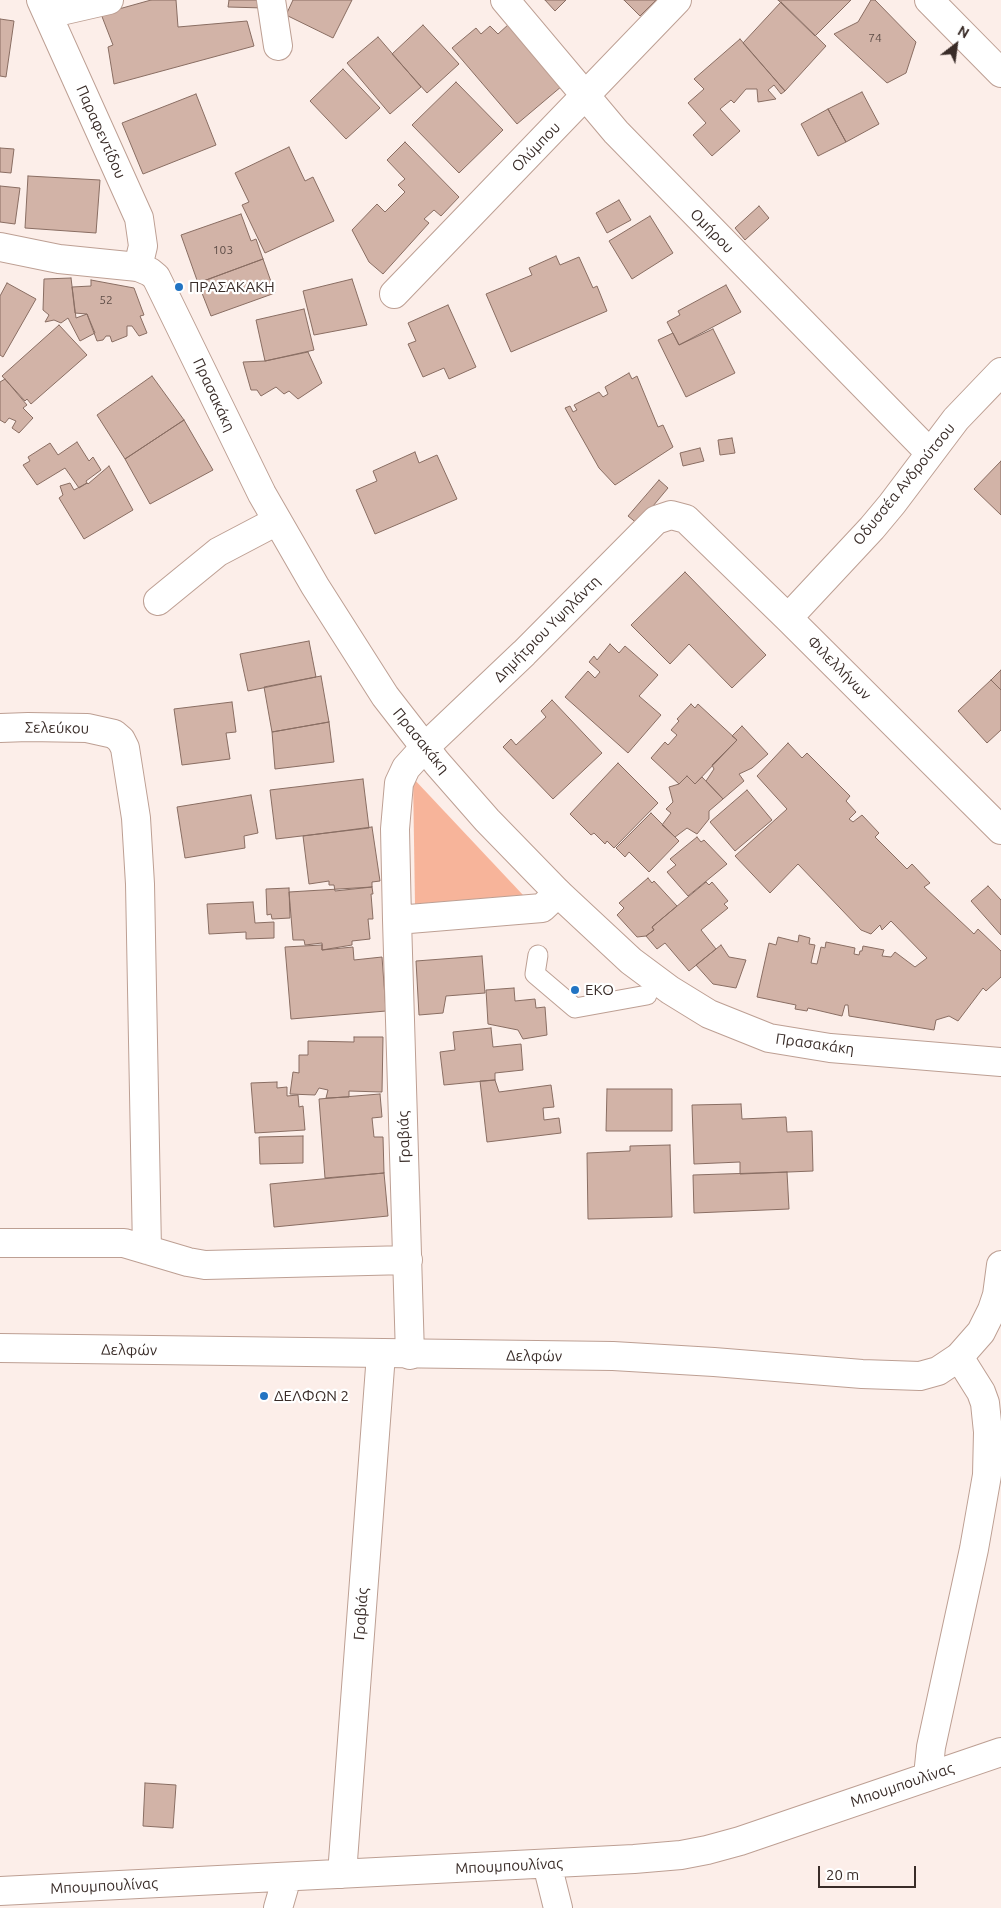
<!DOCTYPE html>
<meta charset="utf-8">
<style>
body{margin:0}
#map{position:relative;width:1001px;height:1908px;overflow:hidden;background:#fceee9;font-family:Ubuntu,sans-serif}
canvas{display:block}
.north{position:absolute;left:931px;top:20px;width:50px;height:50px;-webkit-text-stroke:4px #fff;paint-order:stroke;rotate:30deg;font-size:14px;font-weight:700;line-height:20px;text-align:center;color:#392c28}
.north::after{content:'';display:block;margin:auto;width:18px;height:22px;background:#392c28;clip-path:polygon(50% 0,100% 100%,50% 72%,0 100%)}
.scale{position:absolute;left:818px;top:1866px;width:98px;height:22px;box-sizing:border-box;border:2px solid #392c28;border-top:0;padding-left:6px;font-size:15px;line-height:18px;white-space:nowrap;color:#392c28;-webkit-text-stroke:4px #fff;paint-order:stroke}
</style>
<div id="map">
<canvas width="1001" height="1908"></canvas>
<div class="north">N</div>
<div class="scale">20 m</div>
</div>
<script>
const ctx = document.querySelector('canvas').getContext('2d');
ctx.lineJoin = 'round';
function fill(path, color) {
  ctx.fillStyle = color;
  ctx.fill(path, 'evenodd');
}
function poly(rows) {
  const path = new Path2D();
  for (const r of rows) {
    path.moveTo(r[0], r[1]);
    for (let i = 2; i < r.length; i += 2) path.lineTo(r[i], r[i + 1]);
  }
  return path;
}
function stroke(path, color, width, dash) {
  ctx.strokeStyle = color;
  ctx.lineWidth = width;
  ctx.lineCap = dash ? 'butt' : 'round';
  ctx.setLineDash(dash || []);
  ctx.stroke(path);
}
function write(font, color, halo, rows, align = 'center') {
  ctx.font = font + ' Ubuntu,sans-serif';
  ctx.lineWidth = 4.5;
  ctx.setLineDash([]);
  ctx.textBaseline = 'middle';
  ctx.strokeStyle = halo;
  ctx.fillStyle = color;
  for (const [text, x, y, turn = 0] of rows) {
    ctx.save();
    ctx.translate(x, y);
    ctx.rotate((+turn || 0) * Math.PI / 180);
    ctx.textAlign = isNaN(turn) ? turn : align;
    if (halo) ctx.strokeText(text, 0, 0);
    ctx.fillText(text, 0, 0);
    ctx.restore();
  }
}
const green = poly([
 [413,778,523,895,415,904]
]);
const building = poly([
 [151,0,176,0,178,27,247,21,254,46,114,84,108,47,113,45,101,14,151,0],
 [229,0,263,0,264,8,228,7,229,0],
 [293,0,352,0,333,38,286,15,293,0],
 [545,0,566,0,555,11,545,0],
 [624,0,656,0,640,16,624,0],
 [778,0,851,0,815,36,778,0],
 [871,0,875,0,916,42,906,73,887,83,834,34,858,22,871,0],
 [781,2,826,46,785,91,743,43,781,2],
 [0,19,14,21,6,77,0,76,0,19],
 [509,24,562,86,517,124,452,48,476,28,481,34,490,26,498,34,509,24],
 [423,25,459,64,427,93,392,54,423,25],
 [378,37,421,87,390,114,347,63,378,37],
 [740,39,785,91,781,94,774,85,768,90,776,99,758,102,757,89,746,89,734,103,731,100,720,109,740,131,712,156,693,135,706,123,688,103,704,89,694,79,740,39],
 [343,69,380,108,346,139,310,101,343,69],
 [456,82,503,130,459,173,412,125,456,82],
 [862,92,879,124,846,142,828,109,862,92],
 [196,94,216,145,143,174,122,123,196,94],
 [828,109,846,142,818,156,801,124,828,109],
 [405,142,459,197,441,216,434,210,424,219,429,223,383,274,369,262,352,230,377,204,385,212,405,192,398,185,405,179,387,160,405,142],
 [289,147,305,181,313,177,334,221,265,253,242,205,249,202,235,173,289,147],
 [0,148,14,149,11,173,0,172,0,148],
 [28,176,100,180,96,233,25,228,28,176],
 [0,186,20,188,15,224,0,222,0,186],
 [619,200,631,220,607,233,596,213,619,200],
 [759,206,769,218,745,240,735,228,759,206],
 [241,214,251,241,256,239,263,259,198,283,181,235,241,214],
 [650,216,673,253,632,279,609,241,650,216],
 [556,256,560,265,579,257,593,288,597,286,607,311,511,352,486,294,532,275,529,268,556,256],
 [263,259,275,293,211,316,198,283,263,259],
 [71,278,76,318,87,314,95,333,80,341,68,318,61,323,54,320,45,322,49,315,43,310,44,279,71,278],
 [352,279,367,325,314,335,303,291,352,279],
 [91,280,134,288,144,315,140,316,147,333,139,336,132,326,127,326,127,336,112,342,110,336,106,336,103,340,97,341,87,314,75,313,72,287,91,286,91,280],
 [7,283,36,299,3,357,0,355,0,296,7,283],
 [726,285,741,312,679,345,667,322,680,315,678,311,726,285],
 [448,305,476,367,449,379,444,368,423,377,408,344,416,341,408,323,448,305],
 [304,309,314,350,265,361,256,320,304,309],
 [59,325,87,355,31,404,27,399,25,401,2,376,59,325],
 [713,329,735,373,686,397,658,340,673,333,679,345,713,329],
 [308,352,322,383,298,399,289,391,284,394,276,387,261,396,257,390,251,390,243,362,265,361,308,352],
 [629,373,632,379,637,376,658,427,663,425,673,447,615,485,599,468,565,408,570,406,573,412,577,410,574,405,599,392,603,397,608,394,605,387,629,373],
 [152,376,184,420,125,459,97,415,152,376],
 [5,379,27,405,23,408,33,418,19,433,12,428,16,421,9,418,5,423,0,420,0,382,5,379],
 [184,420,213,470,150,504,125,459,184,420],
 [732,438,735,453,720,455,718,440,732,438],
 [77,442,89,461,93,457,101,470,86,481,87,483,79,488,65,468,37,485,23,465,30,461,28,457,50,443,58,455,77,442],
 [700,448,704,461,683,466,680,453,700,448],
 [415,452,419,463,437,455,457,499,375,534,356,490,377,481,373,471,415,452],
 [1001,461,1001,515,974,489,1001,461],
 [109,466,133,510,84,539,59,498,63,495,60,486,70,483,74,490,87,483,88,484,109,466],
 [659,480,668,488,638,524,628,516,659,480],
 [685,572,766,655,732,688,689,644,670,664,631,625,685,572],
 [309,641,316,677,248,691,240,654,309,641],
 [610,644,619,653,625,646,658,675,639,696,661,715,628,753,565,697,588,671,595,678,600,672,589,662,594,656,597,660,610,644],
 [1001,670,1001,690,991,680,1001,670],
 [321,676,329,722,272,732,264,687,321,676],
 [991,680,1001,690,1001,730,987,743,958,711,991,680],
 [552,700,602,753,553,799,503,747,511,739,516,745,546,717,541,711,552,700],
 [232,702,236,732,226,733,230,759,182,765,174,709,232,702],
 [691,704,695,708,698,704,737,740,695,784,687,776,679,784,651,758,665,742,668,745,677,735,671,730,679,721,677,719,691,704],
 [329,722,334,762,275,769,272,732,329,722],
 [742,726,768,754,752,768,739,774,744,781,723,799,706,781,714,769,712,765,737,740,732,736,742,726],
 [788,743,802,758,807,753,850,796,846,801,856,812,849,819,853,822,862,815,879,833,875,837,907,869,912,864,930,883,924,887,974,934,978,929,1001,951,1001,977,986,991,983,988,958,1021,949,1016,936,1020,934,1030,849,1016,848,1005,845,1005,842,1016,808,1008,807,1011,795,1009,796,1005,757,997,769,943,776,945,778,937,798,942,799,935,810,938,809,944,815,945,811,963,817,964,821,947,825,948,826,942,855,948,854,954,859,955,860,951,862,951,863,946,884,950,882,956,891,957,895,952,915,967,927,958,891,921,882,930,880,925,871,934,861,930,798,864,770,893,735,856,787,809,757,776,788,743],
 [618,763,658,803,614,848,607,841,605,844,594,833,591,835,570,814,618,763],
 [687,776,695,784,702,777,723,799,709,811,709,819,697,834,687,828,675,837,662,825,671,813,666,809,673,802,669,787,679,784,687,776],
 [363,779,369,828,276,839,270,790,363,779],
 [747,790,772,820,735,851,710,822,747,790],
 [251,795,258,833,244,836,245,848,185,858,177,807,251,795],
 [651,813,679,841,649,872,629,852,625,857,616,848,651,813],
 [372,827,380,881,372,882,372,887,335,891,334,885,329,885,329,881,309,884,303,836,372,827],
 [697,837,701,842,704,840,727,864,688,896,667,872,676,865,670,859,697,837],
 [648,878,652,883,654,881,677,906,652,927,654,930,646,936,637,937,617,915,624,908,619,903,648,878],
 [706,882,709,885,712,882,728,901,724,904,728,908,701,930,716,949,689,971,665,943,657,949,646,936,654,930,652,927,706,882],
 [988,886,1001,900,1001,935,971,901,988,886],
 [372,887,373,894,371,894,373,919,368,919,370,939,352,941,352,945,322,950,322,943,305,945,304,940,293,940,289,892,372,887],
 [289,888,290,918,272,919,271,914,267,915,266,889,289,888],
 [253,902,255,923,274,922,274,938,246,939,246,932,209,934,207,904,253,902],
 [322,945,322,950,353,947,354,960,382,957,386,1011,291,1019,285,947,322,945],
 [721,945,729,957,746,960,736,988,713,984,696,965,721,945],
 [482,956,485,993,446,996,443,1013,419,1015,416,961,482,956],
 [514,988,515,1001,535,999,536,1008,545,1007,547,1035,523,1039,518,1030,488,1024,486,990,514,988],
 [491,1028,493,1047,521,1044,523,1070,495,1073,495,1080,444,1085,440,1052,455,1050,453,1032,491,1028],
 [354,1037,383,1037,382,1092,349,1091,349,1097,326,1098,328,1090,319,1088,315,1095,290,1094,293,1072,299,1073,299,1055,308,1055,308,1041,354,1042,354,1037],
 [495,1080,499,1092,551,1085,554,1107,543,1108,544,1120,559,1118,561,1133,487,1142,480,1081,495,1080],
 [277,1082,277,1088,287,1087,287,1096,298,1095,299,1107,303,1106,305,1130,255,1133,251,1083,277,1082],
 [607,1089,672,1089,672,1131,606,1131,607,1089],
 [380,1094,382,1117,372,1118,374,1137,383,1137,384,1173,325,1178,319,1099,380,1094],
 [741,1104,742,1119,786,1117,787,1132,812,1131,813,1171,740,1174,740,1162,694,1164,692,1105,741,1104],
 [303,1136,303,1163,260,1164,259,1137,303,1136],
 [670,1145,672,1217,588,1219,587,1153,630,1151,630,1146,670,1145],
 [787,1172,789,1209,694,1213,693,1175,787,1172],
 [384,1173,388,1216,274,1227,270,1184,384,1173],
 [145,1783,176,1785,173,1828,143,1826,145,1783]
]);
const service = poly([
 [538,955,535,974,575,1008,647,995]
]);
const minor = poly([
 [41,0,139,218,143,246,138,267],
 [271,0,278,46],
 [505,0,616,132,930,453],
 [929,0,1001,73],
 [48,14,109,0],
 [394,294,677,0],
 [158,601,218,552,277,521],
 [788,618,872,528,892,504,956,419,1001,372],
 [0,728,28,727,87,728,114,734,121,740,125,748,136,818,140,884,147,1250],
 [397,920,542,908,558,893],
 [0,1243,124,1243,188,1262,205,1265,408,1260],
 [410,1355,397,920,395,829,399,783,406,768,425,747,524,653,656,520,671,515,686,519,788,618,1001,830],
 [928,1776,931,1747,974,1549,987,1475,988,1432,985,1403,981,1392,959,1357],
 [547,1864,558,1908],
 [342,1874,381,1354],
 [0,1891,634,1859,681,1855,707,1850,740,1841,1001,1752],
 [278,1908,287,1877]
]);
const tertiary = poly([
 [0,247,59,259,138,267,150,272,156,277,262,494,315,586,385,696,437,763,487,820,558,893,631,961,670,990,709,1014,769,1038,830,1048,1001,1062],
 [0,1348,613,1356,714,1362,862,1374,920,1376,938,1371,959,1357,981,1332,992,1310,997,1295,1001,1265]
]);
const markers = [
 [179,287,5,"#2274c3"],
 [575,990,5,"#2274c3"],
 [264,1396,5,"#2274c3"]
];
const numberNames = [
 ["74",875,38],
 ["103",223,250],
 ["52",106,300]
];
const streetNames = [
 ["Παραφεντίδου",101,132,66],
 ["Ολύμπου",536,147,-46],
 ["Ομήρου",712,231,46],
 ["Πρασακάκη",214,395,65],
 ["Οδυσσέα Ανδρούτσου",904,484,-51],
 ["Δημήτριου Υψηλάντη",547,629,-45],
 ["Φιλελλήνων",839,668,45],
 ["Σελεύκου",57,728,1],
 ["Πρασακάκη",421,741,51],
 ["Πρασακάκη",815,1044,8],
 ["Γραβιάς",404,1137,-92],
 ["Δελφών",129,1350,1],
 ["Δελφών",534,1356,1],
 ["Γραβιάς",361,1614,-86],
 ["Μπουμπουλίνας",902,1785,-19],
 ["Μπουμπουλίνας",509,1866,-3],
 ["Μπουμπουλίνας",104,1886,-3]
];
const poiNames = [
 ["ΠΡΑΣΑΚΑΚΗ",189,287],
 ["EKO",585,990],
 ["ΔΕΛΦΩΝ 2",274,1396]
];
fill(green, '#f7b49a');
fill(building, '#d2b3a7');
stroke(building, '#896d62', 1);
stroke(service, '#bd9f93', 21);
stroke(minor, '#bd9f93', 30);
stroke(tertiary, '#bd9f93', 30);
stroke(service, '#fff', 19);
stroke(minor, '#fff', 28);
stroke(tertiary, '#fff', 28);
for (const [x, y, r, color] of markers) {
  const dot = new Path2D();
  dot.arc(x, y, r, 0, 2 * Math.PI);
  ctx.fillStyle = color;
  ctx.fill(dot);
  stroke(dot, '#fff', 2);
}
write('12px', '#5f4e48', null, numberNames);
write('15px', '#392c28', '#fff', streetNames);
write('15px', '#392c28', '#fff', poiNames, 'left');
</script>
